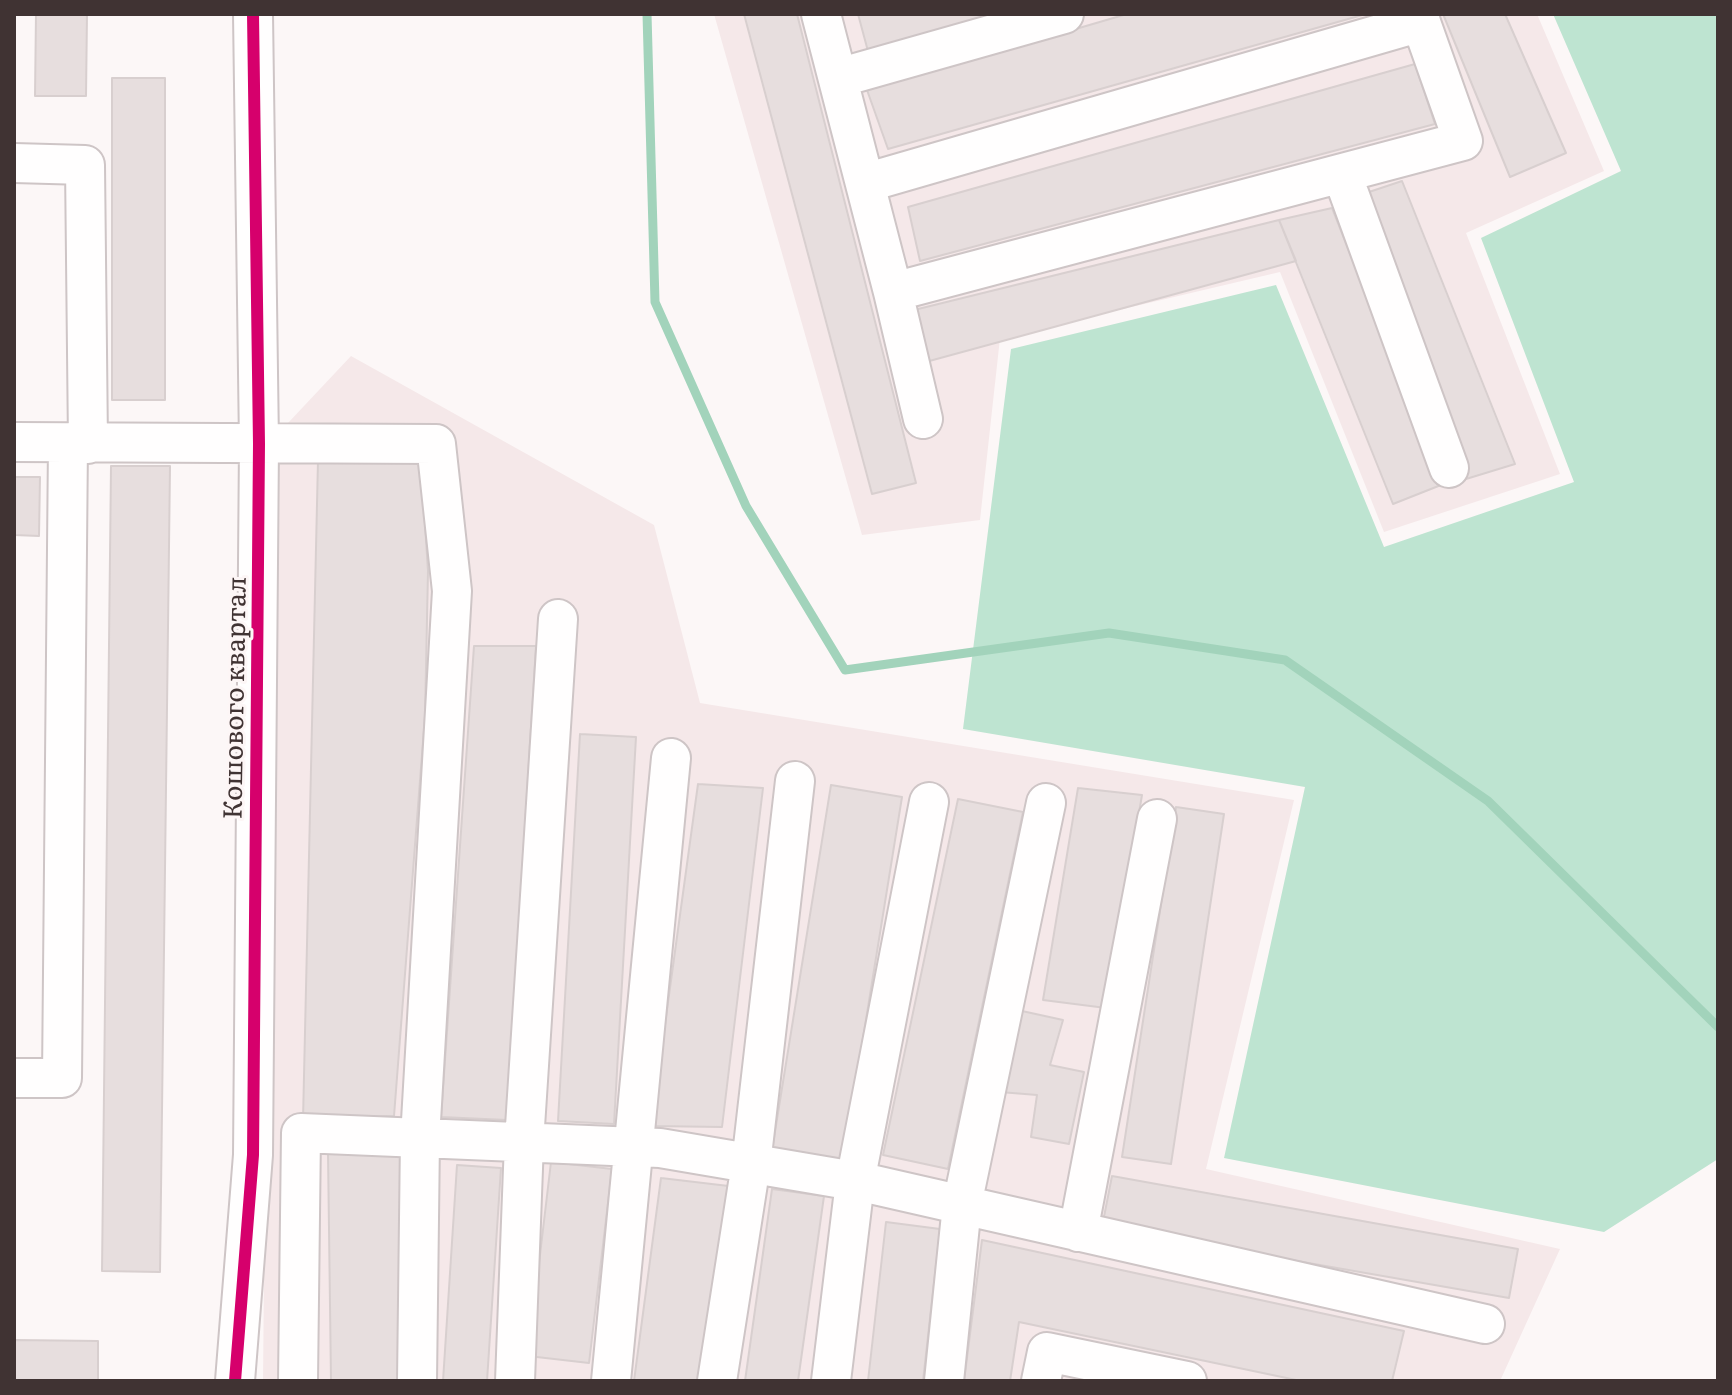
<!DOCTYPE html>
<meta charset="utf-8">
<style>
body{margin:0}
#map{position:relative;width:1732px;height:1395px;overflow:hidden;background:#fcf7f7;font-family:Literata,serif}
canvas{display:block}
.frame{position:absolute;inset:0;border:16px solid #403333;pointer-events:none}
</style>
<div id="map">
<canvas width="1732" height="1395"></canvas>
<div class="frame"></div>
</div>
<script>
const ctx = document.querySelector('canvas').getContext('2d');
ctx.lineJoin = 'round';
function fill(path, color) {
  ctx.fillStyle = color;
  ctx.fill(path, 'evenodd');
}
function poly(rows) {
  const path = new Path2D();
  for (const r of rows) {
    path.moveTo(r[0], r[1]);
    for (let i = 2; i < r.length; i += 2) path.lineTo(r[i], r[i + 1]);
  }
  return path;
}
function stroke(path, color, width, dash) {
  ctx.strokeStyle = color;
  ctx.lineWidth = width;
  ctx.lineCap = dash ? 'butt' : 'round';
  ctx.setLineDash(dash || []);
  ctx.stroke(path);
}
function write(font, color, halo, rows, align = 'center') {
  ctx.font = font + ' Literata,serif';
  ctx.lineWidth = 6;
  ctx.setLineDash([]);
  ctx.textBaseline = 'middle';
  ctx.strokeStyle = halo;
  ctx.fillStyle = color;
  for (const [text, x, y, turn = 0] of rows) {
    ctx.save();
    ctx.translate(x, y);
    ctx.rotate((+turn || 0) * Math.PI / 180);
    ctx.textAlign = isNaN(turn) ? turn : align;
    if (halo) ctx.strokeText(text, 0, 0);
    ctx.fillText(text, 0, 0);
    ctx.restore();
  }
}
const built = poly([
 [714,14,1537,14,1604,171,1466,233,1560,474,1384,532,1280,272,1000,338,980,520,862,535],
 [351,356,654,525,700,703,1294,800,1206,1169,1560,1249,1500,1381,263,1381,272,440]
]);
const forest = poly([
 [1553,14,1718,14,1718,1159,1604,1232,1224,1158,1305,787,963,729,1011,349,1276,285,1384,547,1574,482,1481,238,1621,171]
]);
const stream = poly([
 [647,14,655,302,746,506,845,670,1109,633,1285,660,1488,801,1718,1027]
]);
const building = poly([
 [36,14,87,14,86,96,35,96,36,14],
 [744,14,797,14,916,483,872,494,744,14],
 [858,14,1017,14,869,55,858,14],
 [1127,14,1366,14,888,149,867,90,1127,14],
 [1443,14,1505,14,1566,153,1510,177,1443,14],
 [1415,64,1435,124,920,261,908,207,1415,64],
 [112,78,165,78,165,400,112,400,112,78],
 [1402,181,1515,464,1466,479,1366,193,1402,181],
 [1332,208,1441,485,1393,504,1279,220,1332,208],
 [1279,220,1296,261,922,363,914,310,1279,220],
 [318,460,421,461,428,571,425,716,394,1116,303,1120,318,460],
 [111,466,170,466,160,1272,102,1271,111,466],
 [14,477,40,477,39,536,14,535,14,477],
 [474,646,536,646,507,1120,441,1117,474,646],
 [580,734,636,737,614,1124,558,1121,580,734],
 [698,784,763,788,722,1127,651,1126,698,784],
 [831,785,902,797,843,1162,772,1150,831,785],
 [1078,788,1142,795,1106,1008,1043,1000,1078,788],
 [958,799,1023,812,948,1169,883,1155,958,799],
 [1176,807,1224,814,1171,1164,1122,1157,1176,807],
 [1022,1011,1063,1020,1050,1065,1084,1072,1069,1144,1031,1137,1037,1095,1000,1092,1022,1011],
 [406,1150,402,1381,331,1381,328,1153,406,1150],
 [551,1162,612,1169,589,1363,528,1356,551,1162],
 [457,1165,501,1168,487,1381,443,1381,457,1165],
 [1112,1176,1518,1249,1509,1298,1102,1227,1112,1176],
 [661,1178,737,1187,702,1381,634,1381,661,1178],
 [772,1189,824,1196,798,1381,745,1381,772,1189],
 [886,1222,940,1229,923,1381,868,1381,886,1222],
 [982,1240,1404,1331,1392,1381,1301,1381,1019,1322,1010,1381,964,1381,982,1240],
 [14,1340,98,1341,98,1381,14,1381,14,1340]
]);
const minor = poly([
 [821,14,893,292],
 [838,78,1064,14],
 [14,163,85,165,88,444],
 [1342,174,1449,468],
 [865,183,1421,22],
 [923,419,893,292,1463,141,1418,14],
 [14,442,436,444,452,591,420,1138,417,1381],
 [14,1078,62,1078,68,443],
 [1078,1232,1157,819],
 [235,1381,253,1155,259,444,253,14],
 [298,1381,301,1133,660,1148,866,1183,1485,1324],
 [515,1381,524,1142,558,619],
 [611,1381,671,758],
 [717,1381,751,1164,795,781],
 [831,1381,855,1182,929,802],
 [944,1381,962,1205,1046,803],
 [1041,1381,1047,1352,1187,1381]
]);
const cycleway = poly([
 [235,1381,253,1155,259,444,253,14]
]);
const streetNames = [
 ["Кошового квартал",236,698,-89]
];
fill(built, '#f5e8e9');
fill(forest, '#bee4d1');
stroke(stream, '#a2d3bb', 9);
fill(building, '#e7dede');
stroke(building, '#d8cfcf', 2);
stroke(minor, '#cec5c6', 42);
stroke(minor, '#fffefe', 38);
stroke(cycleway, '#d6006c', 12);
write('26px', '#403333', '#fdf6f6', streetNames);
</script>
